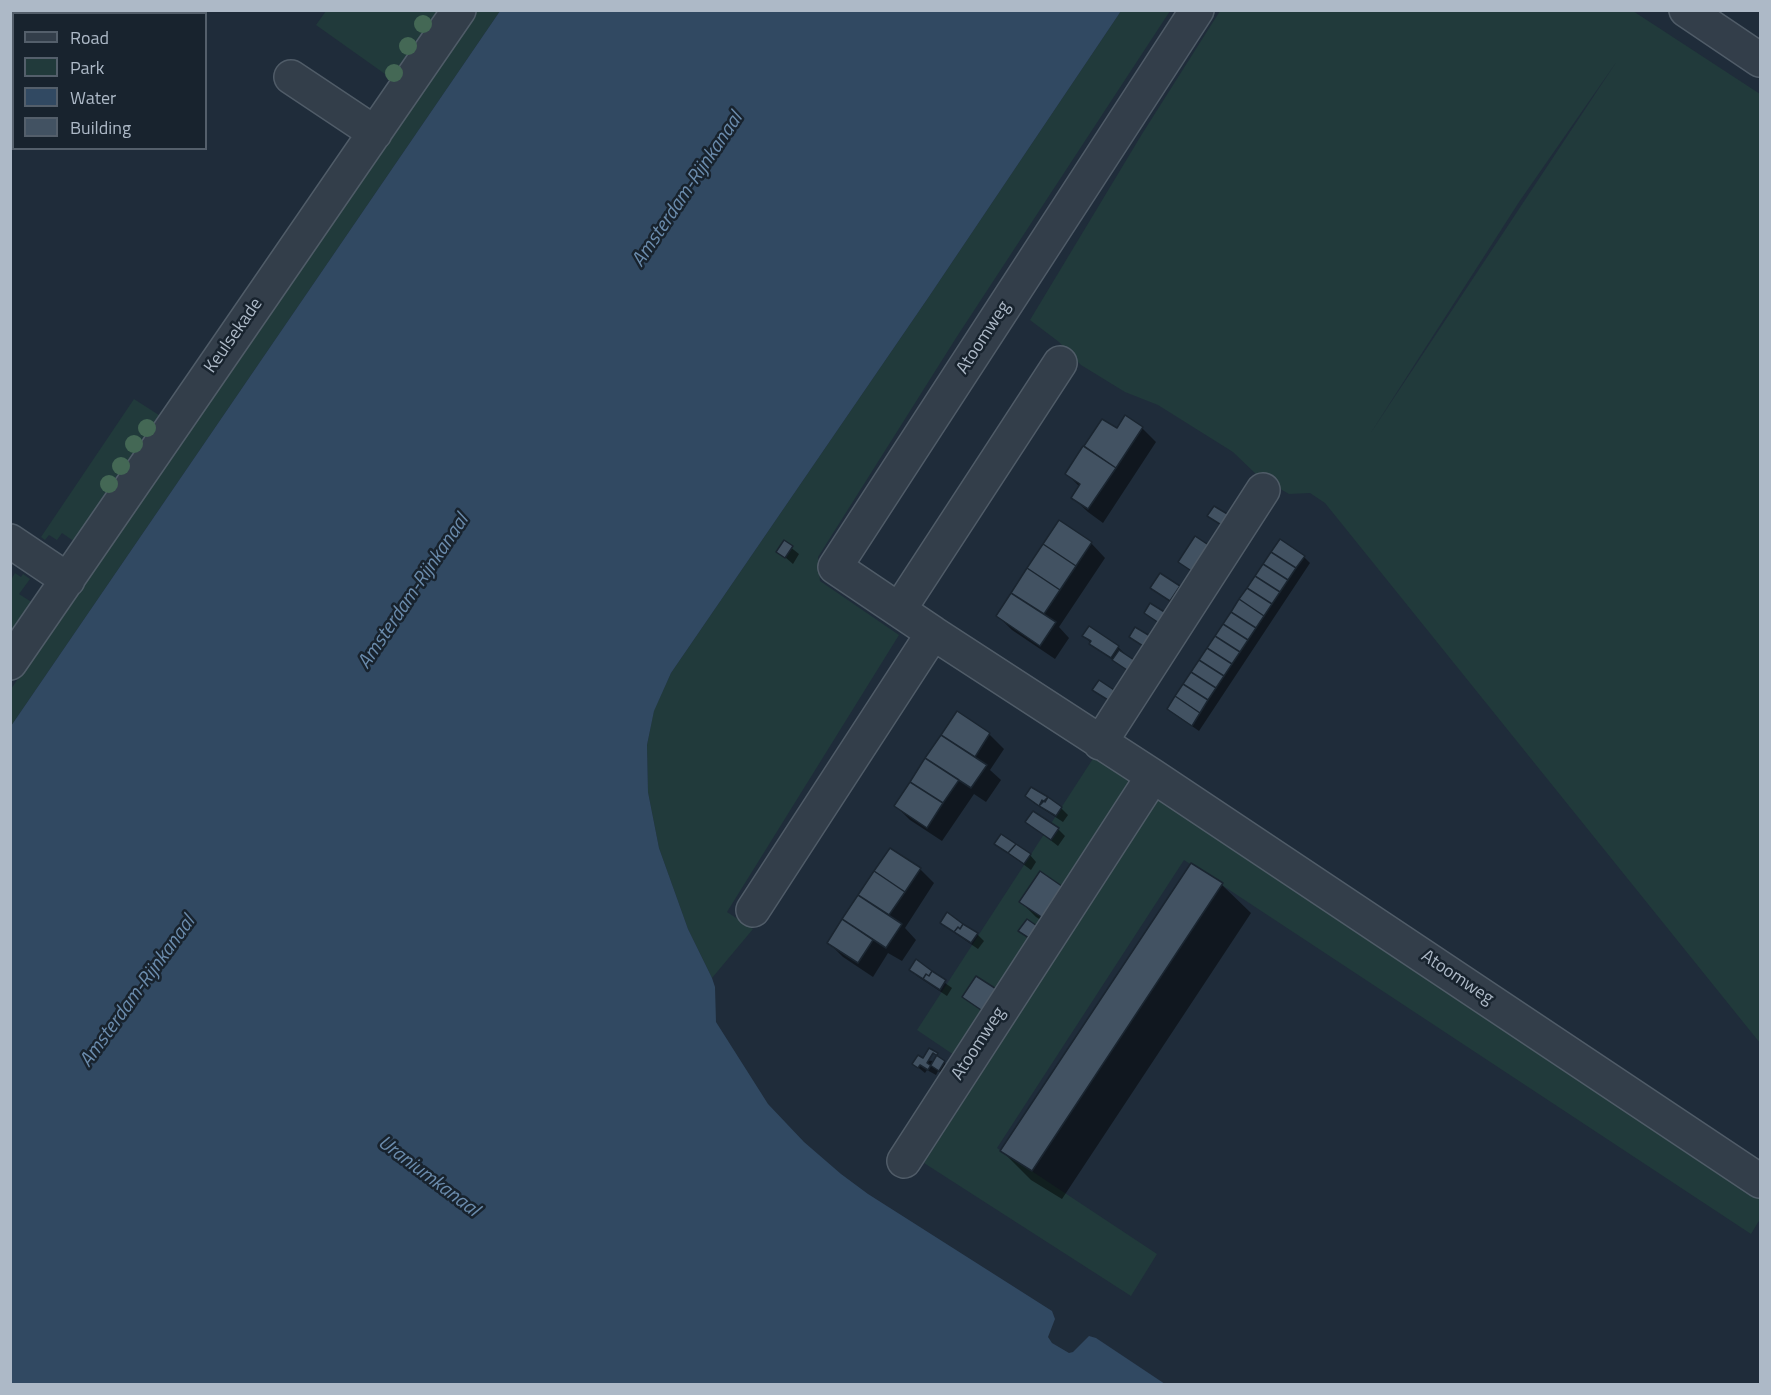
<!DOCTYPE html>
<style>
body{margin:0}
#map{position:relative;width:1771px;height:1395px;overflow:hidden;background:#1f2c3a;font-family:"Titillium Web",sans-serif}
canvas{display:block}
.frame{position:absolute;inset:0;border:12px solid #adb9c7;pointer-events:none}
.legend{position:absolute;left:12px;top:12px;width:195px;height:138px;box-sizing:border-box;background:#18232e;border:2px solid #545f6b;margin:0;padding:8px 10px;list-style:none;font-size:18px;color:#adb9c7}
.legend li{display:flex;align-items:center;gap:12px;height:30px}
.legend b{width:30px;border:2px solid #545f6b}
</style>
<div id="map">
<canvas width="1771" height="1395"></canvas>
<div class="frame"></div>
<ul class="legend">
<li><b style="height:8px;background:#333e4a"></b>Road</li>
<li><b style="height:16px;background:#213a3b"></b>Park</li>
<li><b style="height:16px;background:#314962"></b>Water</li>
<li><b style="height:16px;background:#425262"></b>Building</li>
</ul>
</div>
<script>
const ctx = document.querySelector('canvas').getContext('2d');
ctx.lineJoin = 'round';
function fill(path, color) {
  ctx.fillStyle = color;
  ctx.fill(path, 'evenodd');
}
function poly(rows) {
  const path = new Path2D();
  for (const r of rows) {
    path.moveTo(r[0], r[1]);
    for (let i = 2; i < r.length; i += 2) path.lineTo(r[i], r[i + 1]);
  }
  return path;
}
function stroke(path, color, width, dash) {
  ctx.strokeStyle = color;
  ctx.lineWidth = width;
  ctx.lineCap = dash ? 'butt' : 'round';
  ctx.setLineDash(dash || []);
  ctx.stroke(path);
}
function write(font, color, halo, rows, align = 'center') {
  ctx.font = font + ' "Titillium Web",sans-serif';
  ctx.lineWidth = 5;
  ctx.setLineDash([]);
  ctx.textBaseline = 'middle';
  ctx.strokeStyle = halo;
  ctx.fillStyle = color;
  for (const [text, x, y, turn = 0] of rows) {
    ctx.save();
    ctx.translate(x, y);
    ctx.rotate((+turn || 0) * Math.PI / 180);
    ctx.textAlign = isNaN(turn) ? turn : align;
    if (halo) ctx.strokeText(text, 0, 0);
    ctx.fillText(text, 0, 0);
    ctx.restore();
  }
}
const green = poly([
 [326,11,440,11,392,79,316,25],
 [475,11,500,11,11,726,11,689],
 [1121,11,1170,11,956,338,818,557,820,581,899,635,727,912,753,929,712,978,688,929,659,848,648,792,647,745,654,710,671,673,928,298],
 [1220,11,1633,11,1760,94,1760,1043,1325,503,1310,493,1289,494,1258,476,1233,452,1158,405,1125,392,1081,365,1059,342,1030,320,1142,134],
 [1617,61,1370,434,1519,202],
 [134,399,162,417,75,542,62,533,57,540,49,535,45,540,41,537],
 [15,573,21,577,23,574,30,579,19,594,33,603,11,638,11,580],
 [1096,754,1130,776,1124,792,954,1055,917,1030],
 [1159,795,1760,1198,1760,1219,1751,1234,1184,860,997,1148,1157,1254,1131,1296,924,1163]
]);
const water = poly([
 [500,11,1121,11,928,298,671,673,654,711,647,745,648,792,659,848,688,929,712,978,715,987,716,1022,768,1104,804,1142,841,1174,868,1194,1052,1311,1055,1319,1048,1337,1052,1343,1069,1353,1073,1352,1089,1336,1096,1338,1165,1384,11,1384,11,726]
]);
const shadow = poly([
 [10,10,208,10,206,15,14,14,14,21,10,19],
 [1102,421,1117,431,1142,428,1156,442,1103,523,1088,512,1073,498,1080,487,1067,474],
 [1059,523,1091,543,1105,558,1059,627,1069,638,1055,659,1012,630,998,616],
 [784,542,799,554,793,564,778,551],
 [1303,556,1310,563,1199,731,1176,715,1169,708],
 [1179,587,1186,594,1177,607,1152,588],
 [1089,628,1118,647,1125,654,1124,655,1133,661,1134,673,1098,650,1084,636],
 [957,713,989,734,1004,749,990,770,1001,780,986,802,974,794,942,841,910,820,896,806],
 [1031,789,1061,808,1068,815,1063,822,1034,803,1027,796],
 [1027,822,1058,829,1065,836,1058,846],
 [996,844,1030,855,1036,862,1031,870],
 [890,850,920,869,934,883,905,928,916,940,902,961,888,953,873,977,843,957,829,943],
 [1192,865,1222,885,1251,913,1062,1199,1031,1180,1002,1151],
 [1040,873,1061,933,1036,917,1021,902],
 [942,923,977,934,984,941,978,949,949,929],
 [916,962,952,988,947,996,917,976,911,970],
 [923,1060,944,1062,951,1069,947,1077,938,1071,936,1075,927,1070,925,1073,914,1064]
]);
const building = poly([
 [10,10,160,10,158,14,14,14,10,10],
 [1125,415,1143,427,1116,468,1084,446,1102,419,1117,428,1125,415],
 [1083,446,1116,468,1088,509,1071,498,1080,484,1065,474,1083,446],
 [1214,506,1229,515,1223,526,1207,516,1214,506],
 [1059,520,1092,542,1076,566,1043,544,1059,520],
 [1195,536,1210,546,1193,572,1178,562,1195,536],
 [1280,539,1305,556,1296,568,1271,552,1280,539],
 [784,540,793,546,785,558,776,552,784,540],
 [1043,544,1076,566,1060,590,1027,568,1043,544],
 [1271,552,1296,568,1288,580,1263,564,1271,552],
 [1263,564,1288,580,1280,592,1255,576,1263,564],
 [1027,568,1060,590,1044,614,1011,593,1027,568],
 [1160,573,1180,586,1170,601,1150,588,1160,573],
 [1255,576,1280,592,1272,604,1247,588,1255,576],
 [1247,588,1272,604,1264,616,1239,599,1247,588],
 [1011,593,1056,622,1040,646,996,616,1011,593],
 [1239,599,1264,616,1256,628,1231,612,1239,599],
 [1150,603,1166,613,1159,623,1144,613,1150,603],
 [1231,612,1256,628,1248,640,1223,624,1231,612],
 [1223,624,1248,640,1240,652,1215,636,1223,624],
 [1089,626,1119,646,1111,658,1089,644,1091,641,1082,636,1089,626],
 [1135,627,1150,636,1143,646,1129,637,1135,627],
 [1215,636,1240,652,1232,664,1207,648,1215,636],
 [1207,648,1232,664,1224,676,1199,660,1207,648],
 [1119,650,1134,660,1127,670,1112,660,1119,650],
 [1199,660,1224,676,1216,688,1191,672,1199,660],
 [1191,672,1216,688,1208,700,1183,684,1191,672],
 [1099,680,1114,690,1108,700,1092,690,1099,680],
 [1183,684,1208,700,1200,713,1175,696,1183,684],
 [1175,696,1200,713,1192,726,1167,709,1175,696],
 [957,711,990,733,975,757,941,735,957,711],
 [941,735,987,765,971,788,925,758,941,735],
 [925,758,959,780,943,803,910,782,925,758],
 [910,782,943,803,927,828,894,806,910,782],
 [1031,787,1048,797,1045,802,1042,800,1039,806,1025,796,1031,787],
 [1048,797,1062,807,1056,816,1039,806,1048,797],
 [1033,811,1059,828,1051,840,1025,822,1033,811],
 [1001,834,1016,844,1008,853,994,844,1001,834],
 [1016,844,1031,854,1024,864,1008,853,1016,844],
 [890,848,921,868,905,892,874,871,890,848],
 [1191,863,1223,883,1032,1171,1000,1151,1191,863],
 [874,871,905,892,889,915,858,895,874,871],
 [1040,871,1066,889,1046,920,1019,902,1040,871],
 [858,895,902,924,886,948,842,919,858,895],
 [947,912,963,924,960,929,958,927,954,932,940,923,947,912],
 [842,919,873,940,858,963,827,943,842,919],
 [1027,919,1040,928,1032,940,1018,931,1027,919],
 [963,924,978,933,971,943,954,932,958,927,960,929,963,924],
 [916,959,932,971,929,976,926,974,923,979,909,970,916,959],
 [932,971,946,980,940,990,923,979,926,974,929,976,932,971],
 [976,976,1001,992,987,1014,962,997,976,976],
 [929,1048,938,1053,928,1070,920,1065,918,1068,912,1064,918,1055,923,1058,929,1048],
 [933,1053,945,1061,939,1071,927,1063,933,1053]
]);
const minor = poly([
 [1686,10,1760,60],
 [291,77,375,133],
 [10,541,68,580],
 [899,610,1060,363],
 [933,633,1153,776,1760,1181],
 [10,663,459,10],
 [1100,743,1263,490],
 [753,910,933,633,835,567,1197,10],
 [904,1161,1153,776]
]);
const trees = [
 [423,24],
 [408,46],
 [394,73],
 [147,428],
 [134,444],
 [121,466],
 [109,484]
];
const streetNames = [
 ["Keulsekade",234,336,-55],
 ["Atoomweg",984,338,-57],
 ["Atoomweg",1457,978,34],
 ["Atoomweg",979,1044,-57]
];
const waterNames = [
 ["Amsterdam-Rijnkanaal",688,190,-56],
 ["Amsterdam-Rijnkanaal",414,592,-56],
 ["Amsterdam-Rijnkanaal",138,992,-54],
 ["Uraniumkanaal",428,1177,37]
];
fill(green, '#213a3b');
fill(water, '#314962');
fill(shadow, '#0007');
fill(building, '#425262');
stroke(building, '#1a2530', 1.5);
stroke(minor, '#505c68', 36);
stroke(minor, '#333e4a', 33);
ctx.fillStyle = '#446855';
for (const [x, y] of trees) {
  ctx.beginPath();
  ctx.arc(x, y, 9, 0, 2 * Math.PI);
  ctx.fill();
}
write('18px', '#adb9c7', '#18232e', streetNames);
write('italic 20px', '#6b8cad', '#18232e', waterNames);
</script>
